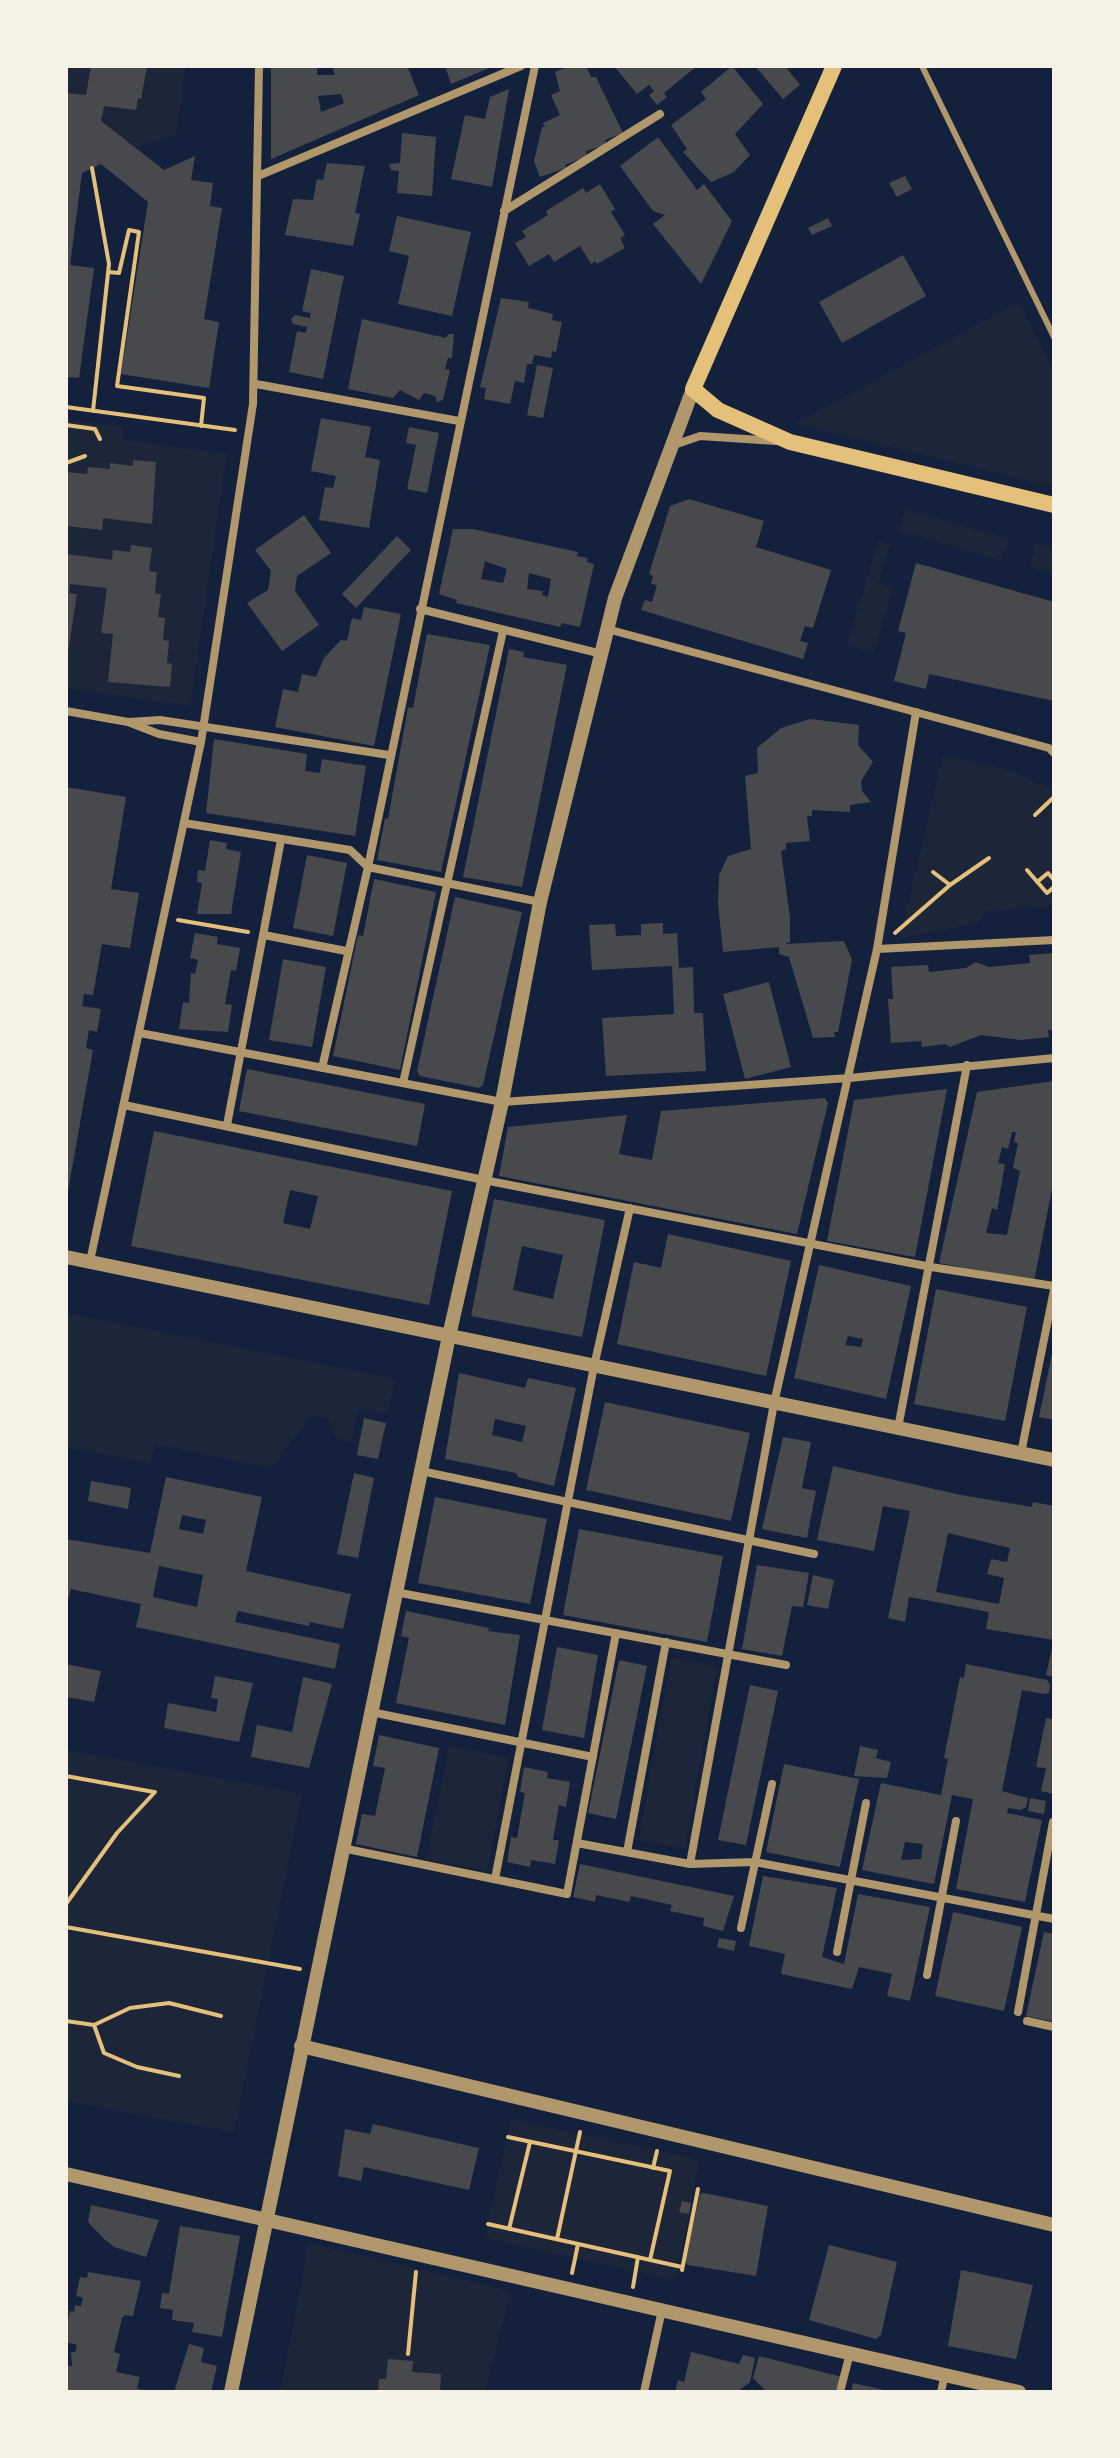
<!DOCTYPE html>
<style>
body{margin:0}
#map{position:relative;width:1120px;height:2458px;overflow:hidden;background:#14213d;font-family:Helvetica,sans-serif}
canvas{display:block}
.frame{position:absolute;inset:0;border:68px solid #f6f1e7;pointer-events:none}
</style>
<div id="map">
<canvas width="1120" height="2458"></canvas>
<div class="frame"></div>
</div>
<script>
const ctx = document.querySelector('canvas').getContext('2d');
ctx.lineJoin = 'round';
function fill(path, color) {
  ctx.fillStyle = color;
  ctx.fill(path, 'evenodd');
}
function poly(rows) {
  const path = new Path2D();
  for (const r of rows) {
    path.moveTo(r[0], r[1]);
    for (let i = 2; i < r.length; i += 2) path.lineTo(r[i], r[i + 1]);
  }
  return path;
}
function stroke(path, color, width, dash) {
  ctx.strokeStyle = color;
  ctx.lineWidth = width;
  ctx.lineCap = dash ? 'butt' : 'round';
  ctx.setLineDash(dash || []);
  ctx.stroke(path);
}
const green = poly([
 [66,66,186,66,176,135,66,170],
 [1018,302,1054,371,1054,487,795,424],
 [66,420,123,427,124,440,227,454,190,706,66,688],
 [905,509,1009,539,1002,561,899,531],
 [878,541,890,544,878,583,893,588,874,653,847,645],
 [1036,544,1054,549,1054,574,1030,567],
 [943,755,1012,771,1054,791,1054,906,985,911,977,923,900,938],
 [66,1313,395,1379,388,1414,358,1409,352,1442,336,1439,328,1418,311,1416,271,1468,155,1444,151,1463,66,1447],
 [671,1658,717,1666,685,1848,639,1840],
 [449,1746,509,1758,487,1871,426,1859],
 [66,1750,302,1794,234,2132,66,2101],
 [511,2119,700,2160,675,2280,485,2238],
 [309,2243,511,2291,485,2392,280,2392]
]);
const building = poly([
 [91,66,147,66,141,99,138,98,136,110,104,106,101,121,164,170,195,156,191,180,213,183,210,206,222,208,204,319,219,322,209,388,121,374,148,202,101,164,82,173,70,265,94,268,79,378,69,377,66,382,66,93,86,95],
 [271,66,317,66,317,75,335,75,332,66,407,66,419,95,271,159],
 [341,94,344,103,321,112,318,96],
 [445,66,494,66,451,84],
 [569,66,586,66,591,77,596,77,623,133,605,140,606,145,586,151,587,156,565,165,566,168,540,177,534,161,542,127,545,127,543,123,560,115,551,95,560,91,555,72],
 [614,66,697,66,664,93,667,97,657,105,649,95,654,91,649,85,637,94],
 [732,66,763,104,735,134,750,155,734,172,711,182,683,152,687,149,671,125,706,99,701,92],
 [755,66,785,66,800,85,783,99],
 [509,89,492,187,451,179,465,115,485,119,490,97],
 [402,133,436,137,432,196,397,193,399,171,391,170,389,164,400,163],
 [658,137,697,190,704,184,732,221,701,284,653,224,665,215,653,211,620,166],
 [327,163,365,166,355,213,360,214,353,246,285,235,293,199,313,200,317,179,323,180],
 [905,176,912,189,897,197,889,183],
 [600,184,615,209,611,212,625,235,620,238,625,248,597,264,595,261,591,264,580,246,554,262,549,254,529,266,515,243,526,237,522,231,548,215,546,211,583,188,586,193],
 [397,216,471,232,452,316,398,304,409,256,389,251],
 [828,218,832,226,812,235,808,228],
 [903,255,926,296,842,343,819,302],
 [311,269,344,276,323,379,289,372,297,331,306,333,307,327,293,324,291,319,295,315,310,318,311,313,302,311],
 [501,298,529,302,528,308,553,314,552,320,562,322,556,352,552,351,551,358,534,355,532,364,527,364,524,383,515,381,510,404,484,399,486,388,480,387],
 [362,319,446,338,448,334,454,334,452,358,448,358,445,369,450,370,443,400,437,402,435,396,424,393,419,400,400,390,393,398,348,389],
 [537,365,553,368,543,418,527,415],
 [321,418,371,427,365,457,380,460,369,528,319,520,325,487,333,488,336,476,311,471],
 [409,427,439,433,427,493,407,489,416,445,406,443],
 [133,460,156,462,152,524,103,518,102,530,66,526,66,472,87,474,88,467,110,469,110,463,133,466],
 [689,499,764,521,756,547,831,570,813,628,805,626,800,641,808,643,803,659,641,610,645,600,652,602,657,585,651,584,653,576,649,574,670,506],
 [304,515,331,553,297,576,295,591,319,625,282,651,247,603,268,590,271,571,255,550],
 [453,529,473,529,578,552,577,556,587,558,587,562,594,564,580,627,562,623,560,627,456,603,457,600,439,594],
 [485,561,507,569,503,583,481,579],
 [529,573,551,579,548,597,542,595,543,591,527,589],
 [397,536,411,550,356,608,342,594],
 [131,545,152,548,149,571,157,572,155,594,161,594,158,617,165,618,163,640,169,641,167,663,172,664,170,687,108,682,113,634,101,633,107,588,70,584,69,593,77,594,66,665,66,554,112,560,113,550,130,552],
 [916,563,1054,602,1054,701,929,674,926,689,894,681,906,633,898,631],
 [364,607,401,614,374,746,275,727,283,689,298,692,302,674,316,677,324,658,341,640,347,641,352,618,361,620],
 [427,634,490,645,441,872,377,860,385,818,388,819,408,707,413,708],
 [509,649,524,652,523,657,567,665,522,887,463,877],
 [810,719,859,725,858,745,873,762,861,781,862,791,871,802,850,805,850,812,812,810,812,816,807,816,810,841,786,843,786,849,781,851,790,918,790,942,785,944,844,941,852,960,838,1032,834,1032,835,1037,813,1038,789,957,779,954,779,947,723,952,718,903,719,875,728,856,751,849,745,776,758,773,757,748,781,728],
 [214,739,307,754,305,771,320,773,322,759,366,766,355,836,206,813],
 [66,787,126,797,111,889,139,893,130,948,102,944,93,995,84,994,82,1006,101,1009,97,1032,89,1030,86,1048,93,1050,68,1191],
 [210,840,227,843,226,849,241,852,231,914,197,914,202,883,197,882,198,870,205,871],
 [307,855,347,863,333,936,293,928],
 [374,879,436,892,400,1070,333,1056,358,935,363,936],
 [455,897,522,912,483,1085,479,1088,420,1076,417,1071],
 [663,923,663,934,677,933,679,968,693,967,694,1013,703,1013,706,1071,606,1076,602,1018,674,1014,672,966,592,970,589,925,615,924,616,936,641,935,641,924],
 [195,933,218,937,217,944,240,948,236,971,231,970,225,1004,232,1005,228,1032,179,1029,183,1002,189,1003,191,973,195,974,198,960,190,958],
 [1054,953,1054,1030,1048,1030,1049,1037,1021,1040,981,1035,950,1047,945,1044,922,1047,921,1041,891,1043,888,999,893,999,891,967,928,965,929,972,966,968,976,962,989,967,1030,963,1029,955],
 [283,959,326,967,312,1047,269,1040],
 [769,982,791,1067,745,1079,723,994],
 [247,1069,425,1104,417,1146,239,1111],
 [1054,1081,1054,1179,1034,1281,939,1263,977,1092],
 [1012,1132,1016,1132,1014,1142,1018,1143,1013,1168,1020,1171,1007,1235,986,1233,992,1208,997,1210,1005,1164,998,1163,1002,1147,1008,1149],
 [947,1089,915,1257,827,1241,854,1100],
 [825,1098,828,1103,797,1234,499,1176,508,1127,627,1115,619,1154,652,1160,661,1111],
 [154,1131,452,1191,429,1305,131,1246],
 [290,1190,318,1196,310,1229,283,1223],
 [494,1199,605,1220,582,1337,471,1316],
 [522,1246,563,1255,553,1299,513,1290],
 [668,1234,791,1261,766,1376,617,1344,634,1262,661,1268],
 [819,1265,911,1286,886,1399,794,1378],
 [848,1336,863,1339,861,1347,845,1345],
 [936,1289,1027,1307,1005,1421,914,1404],
 [1053,1349,1054,1350,1054,1420,1039,1417],
 [459,1373,525,1388,528,1378,576,1388,554,1486,518,1477,516,1473,445,1459],
 [495,1419,526,1426,522,1442,492,1435],
 [605,1402,750,1433,731,1521,586,1490],
 [364,1418,386,1423,378,1459,357,1455],
 [783,1437,811,1442,802,1488,816,1491,807,1538,762,1529],
 [833,1466,961,1495,1032,1507,1033,1502,1054,1506,1054,1640,986,1629,989,1612,909,1597,905,1622,888,1618,910,1511,883,1506,874,1551,817,1540],
 [948,1533,1010,1548,1007,1562,991,1559,987,1574,1004,1578,999,1604,936,1592],
 [354,1473,374,1478,358,1558,337,1554],
 [166,1477,262,1497,246,1571,351,1594,343,1629,310,1622,309,1626,238,1611,235,1622,340,1644,335,1669,136,1627,141,1604,71,1589,66,1607,66,1539,150,1553],
 [182,1515,206,1520,203,1534,179,1529],
 [159,1566,203,1575,197,1607,153,1597],
 [91,1481,131,1488,128,1509,88,1501],
 [435,1497,547,1519,530,1604,418,1583],
 [579,1529,723,1556,707,1642,563,1615],
 [757,1565,809,1573,803,1607,792,1606,782,1656,742,1649],
 [813,1575,834,1580,828,1609,807,1605],
 [406,1611,489,1628,488,1631,520,1635,505,1725,396,1703,409,1638,401,1636],
 [1053,1644,1054,1644,1054,1677,1046,1675],
 [557,1647,598,1655,584,1738,542,1730],
 [619,1660,647,1666,616,1819,588,1813],
 [66,1664,101,1671,94,1702,66,1697],
 [966,1664,1047,1680,1050,1684,1049,1693,1044,1694,1022,1690,1002,1791,1028,1798,1026,1807,1021,1810,1008,1808,1007,1813,1042,1820,1025,1902,956,1889,973,1799,952,1795,934,1884,862,1870,881,1783,941,1795,948,1759,944,1758,960,1677,964,1678],
 [905,1842,923,1844,921,1859,901,1860],
 [215,1676,253,1683,239,1742,164,1728,168,1703,216,1712,218,1699,211,1698],
 [303,1677,332,1684,309,1768,251,1757,257,1725,292,1732],
 [750,1685,778,1691,746,1845,718,1840],
 [1046,1718,1054,1720,1054,1794,1041,1791,1046,1768,1036,1767],
 [379,1735,439,1748,417,1857,356,1844,362,1814,375,1816,385,1768,373,1766],
 [860,1746,878,1750,876,1758,891,1762,887,1778,854,1776],
 [784,1764,859,1779,840,1867,766,1852],
 [524,1767,548,1772,547,1778,570,1782,566,1807,559,1805,553,1840,559,1840,555,1864,531,1860,530,1867,507,1862,511,1837,517,1838,525,1793,520,1792],
 [1030,1798,1046,1801,1044,1814,1028,1811],
 [580,1864,734,1896,723,1931,703,1926,704,1918,670,1911,672,1905,631,1896,629,1902,596,1895,595,1902,573,1897],
 [763,1876,837,1888,822,1957,844,1964,858,1894,930,1907,910,2001,887,1996,892,1974,859,1967,852,1989,781,1974,785,1954,749,1946],
 [953,1912,1022,1927,1004,2011,935,1996],
 [1044,1932,1054,1934,1054,2022,1026,2016],
 [719,1938,736,1941,734,1951,717,1947],
 [373,2124,479,2148,469,2190,364,2167,361,2181,338,2176,345,2129,370,2134],
 [704,2193,768,2206,756,2276,688,2265,685,2261,700,2194],
 [682,2201,691,2203,689,2214,679,2212],
 [91,2205,159,2220,146,2257,114,2247,103,2238,88,2222],
 [180,2226,240,2236,222,2337,192,2332,194,2323,172,2320,173,2310,160,2308,162,2293,169,2294],
 [829,2245,897,2262,881,2335,876,2339,809,2320],
 [961,2270,1033,2285,1016,2359,948,2346],
 [88,2272,141,2281,133,2316,125,2315,122,2318,114,2352,120,2354,116,2372,140,2377,137,2388,147,2392,66,2392,66,2365,72,2366,71,2352,75,2352,77,2345,66,2342,66,2329,70,2311,74,2312,75,2305,81,2306,83,2298,76,2296,80,2277,87,2278],
 [189,2344,204,2348,201,2362,217,2366,211,2392,174,2392],
 [691,2352,739,2364,743,2355,755,2358,750,2382,737,2392,675,2392,678,2380,684,2382],
 [759,2356,842,2377,839,2392,767,2392,753,2378],
 [388,2359,413,2361,412,2372,441,2374,440,2392,378,2392,379,2379,386,2379],
 [853,2383,888,2391,888,2392,851,2392]
]);
const path = poly([
 [92,168,109,264,93,411],
 [108,272,119,273,129,230,139,232,117,386,204,398,201,426],
 [66,407,235,430],
 [66,425,95,429,100,439],
 [66,463,85,456],
 [1035,815,1054,797],
 [1027,870,1047,893,1054,887],
 [933,872,950,885,989,858],
 [1037,882,1048,873,1054,880],
 [178,920,248,932],
 [895,933,950,885],
 [66,1776,154,1792],
 [66,1904,117,1833,155,1792],
 [66,1927,300,1969],
 [66,2021,94,2025,130,2008,169,2003,221,2016],
 [94,2025,104,2053,137,2067,179,2076],
 [508,2137,670,2171,650,2260],
 [653,2168,657,2151],
 [488,2224,682,2267],
 [509,2229,530,2142],
 [557,2239,580,2132],
 [682,2270,698,2189],
 [572,2273,578,2244],
 [633,2287,638,2257],
 [408,2354,416,2272]
]);
const service = poly([
 [922,66,1054,337]
]);
const minor = poly([
 [258,176,521,66],
 [504,211,660,114],
 [256,384,459,421],
 [671,446,700,436,776,441],
 [420,609,602,654],
 [607,629,1049,748,1054,753],
 [66,711,128,722,159,734,201,742],
 [128,722,160,720,389,755],
 [184,823,350,850,368,867,540,902],
 [264,935,346,951],
 [877,949,1054,940],
 [140,1033,502,1102,849,1078,1054,1058],
 [322,1068,368,867,535,66],
 [403,1083,503,631],
 [124,1105,484,1180,931,1267,1054,1286],
 [227,1125,281,840],
 [90,1261,201,742,253,404,259,66],
 [898,1428,967,1065],
 [1021,1453,1054,1290],
 [421,1471,814,1554],
 [395,1592,786,1665],
 [371,1712,593,1757],
 [577,1843,690,1864,755,1862,1054,1919],
 [342,1848,567,1894,616,1633],
 [627,1852,666,1642],
 [690,1864,774,1403,877,949,916,712],
 [495,1879,594,1366,630,1208],
 [741,1928,772,1784],
 [837,1952,866,1803],
 [927,1975,956,1821],
 [1018,2012,1053,1822],
 [1027,2021,1054,2027],
 [644,2392,662,2310],
 [840,2392,850,2353],
 [941,2392,945,2374]
]);
const tertiary = poly([
 [66,1257,1054,1460],
 [301,2046,1054,2225],
 [66,2174,1019,2392],
 [231,2392,449,1336,502,1102,540,902,615,598,693,389]
]);
const secondary = poly([
 [834,66,693,389,718,410,790,442,1054,505]
]);
fill(green, '#1d2539');
fill(building, '#48494c');
stroke(path, '#e5c07b', 4);
stroke(service, '#b1986c', 6);
stroke(minor, '#b1986c', 8);
stroke(tertiary, '#b1986c', 14);
stroke(secondary, '#e5c07b', 16);
</script>
